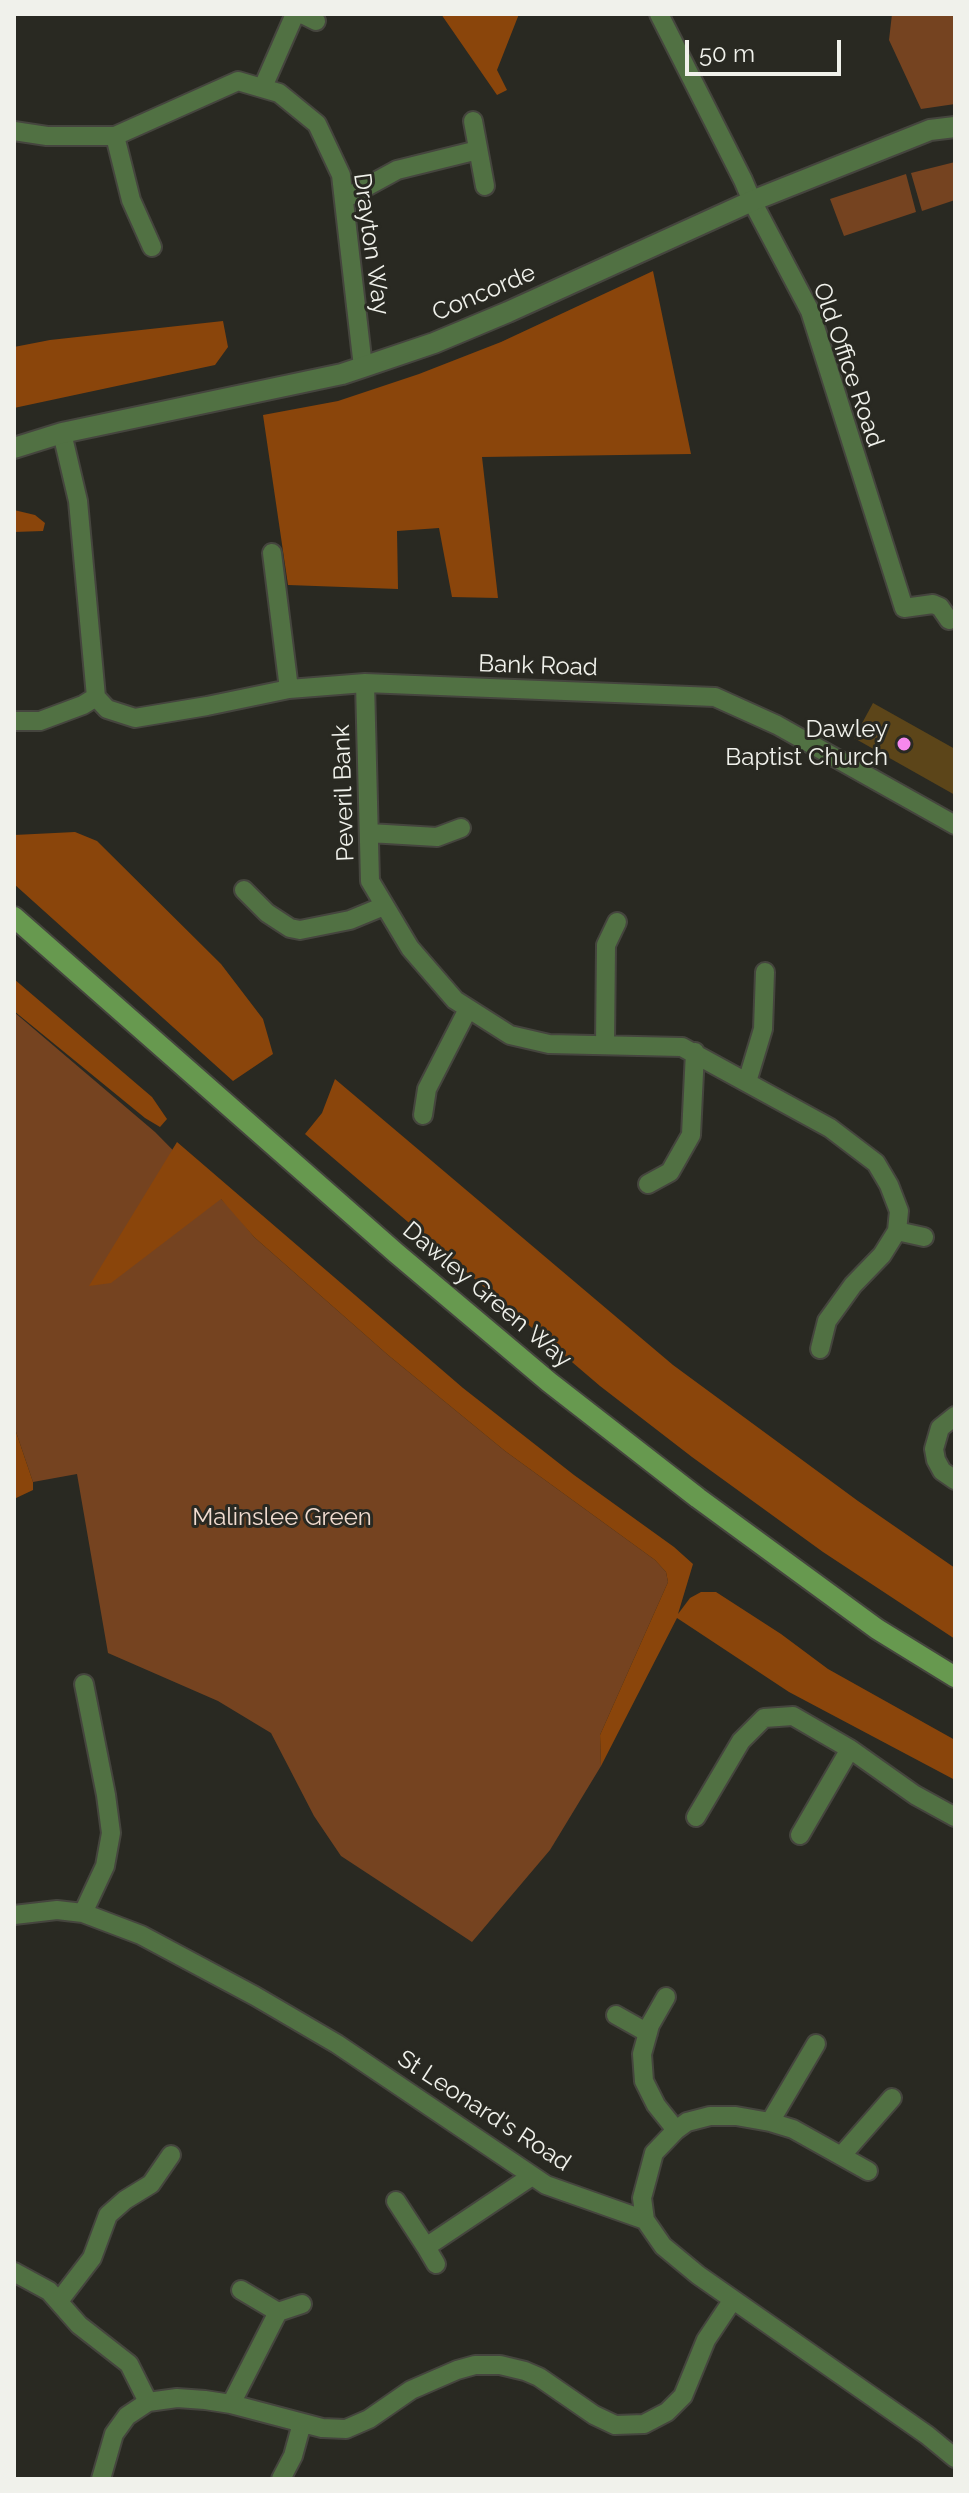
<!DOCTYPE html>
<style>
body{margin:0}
#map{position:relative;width:969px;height:2493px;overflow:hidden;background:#292922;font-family:Raleway,sans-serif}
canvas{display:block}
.frame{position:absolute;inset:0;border:16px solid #f0f1eb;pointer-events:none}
.scale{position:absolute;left:685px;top:40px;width:156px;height:36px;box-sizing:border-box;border:4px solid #f0f1eb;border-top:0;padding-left:10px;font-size:24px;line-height:28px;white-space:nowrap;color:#f0f1eb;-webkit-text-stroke:6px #292922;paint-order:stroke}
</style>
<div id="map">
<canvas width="969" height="2493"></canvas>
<div class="frame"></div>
<div class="scale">50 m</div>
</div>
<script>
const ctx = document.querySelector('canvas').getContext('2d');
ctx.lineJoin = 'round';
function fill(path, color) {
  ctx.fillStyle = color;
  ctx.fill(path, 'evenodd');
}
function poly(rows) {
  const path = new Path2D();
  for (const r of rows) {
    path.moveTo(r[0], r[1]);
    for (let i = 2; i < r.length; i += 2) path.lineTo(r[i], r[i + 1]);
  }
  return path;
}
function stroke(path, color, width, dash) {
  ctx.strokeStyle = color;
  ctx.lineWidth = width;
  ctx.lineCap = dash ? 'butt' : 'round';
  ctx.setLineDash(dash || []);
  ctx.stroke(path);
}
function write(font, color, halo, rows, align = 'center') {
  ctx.font = font + ' Raleway,sans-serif';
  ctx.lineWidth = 6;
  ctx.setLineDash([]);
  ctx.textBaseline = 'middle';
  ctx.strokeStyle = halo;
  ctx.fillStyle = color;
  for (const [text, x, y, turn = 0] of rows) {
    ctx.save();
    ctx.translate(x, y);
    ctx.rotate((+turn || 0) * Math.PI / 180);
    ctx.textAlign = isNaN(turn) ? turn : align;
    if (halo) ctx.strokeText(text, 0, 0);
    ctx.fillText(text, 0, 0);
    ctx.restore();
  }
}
const green = poly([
 [892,14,955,14,955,104,921,109,889,40],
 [955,162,955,200,922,211,911,173],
 [906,174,916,212,844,236,830,199],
 [14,1012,155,1132,233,1211,254,1237,388,1355,505,1451,655,1560,666,1572,668,1582,600,1735,601,1766,550,1850,472,1942,341,1856,314,1816,271,1733,218,1701,108,1653,77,1474,33,1482,14,1426]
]);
const forest = poly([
 [441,14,519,14,497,70,507,90,497,95],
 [653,271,691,454,482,457,498,598,452,597,439,528,397,531,398,589,288,585,263,415,338,401,419,374,501,342],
 [223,321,228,347,215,365,14,408,14,347,50,340],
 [14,510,35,515,45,523,43,531,14,532],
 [75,832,97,841,221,964,263,1019,273,1054,233,1081,14,884,14,835],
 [14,979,152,1097,167,1119,160,1127,145,1118,14,1011],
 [335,1079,673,1365,858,1501,955,1568,955,1639,823,1552,692,1457,600,1386,305,1134,322,1113],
 [177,1142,463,1388,574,1475,674,1547,693,1564,678,1614,690,1598,701,1592,716,1592,781,1634,828,1669,955,1740,955,1780,789,1692,677,1618,601,1766,600,1735,668,1582,666,1572,655,1560,505,1451,388,1355,254,1237,221,1199,111,1283,89,1286],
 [14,1426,33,1482,33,1490,14,1499]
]);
const building = poly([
 [873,703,955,749,955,795,854,738]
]);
const minor = poly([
 [302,14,316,21],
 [659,14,743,180,752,201,810,311,904,608,933,604,940,607,949,620],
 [263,87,295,14],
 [473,121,485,186],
 [14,131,47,136,115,136,238,81,279,93,317,124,341,175,363,367],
 [115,136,131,200,152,247],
 [344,199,397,170,478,150],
 [62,433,78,501,96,697,107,709,135,718,207,706,289,689,365,683,715,697,777,725,955,825],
 [272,553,289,689],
 [365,683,370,881,410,948,455,1000,510,1035,549,1044,682,1047,830,1128,876,1163,889,1185,899,1211,897,1231,882,1255,853,1285,827,1321,820,1349],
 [14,721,40,721,83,705,96,697],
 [369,833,437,837,461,828],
 [244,890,267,913,290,928,300,930,350,920,384,906],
 [605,1045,606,945,617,922],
 [747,1082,763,1029,765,972],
 [423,1115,427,1089,468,1009],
 [648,1184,670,1172,691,1135,695,1052],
 [897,1231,924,1237],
 [955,1416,940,1428,934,1449,936,1460,942,1471,955,1480],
 [696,1817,741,1741,764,1718,793,1716,850,1749,915,1795,955,1817],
 [800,1835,850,1749],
 [83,1913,141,1935,255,1996,337,2044,546,2185,645,2220,663,2246,698,2275,927,2435,955,2458],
 [14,1915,57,1910,83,1913,105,1866,111,1833,106,1795,84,1684],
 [666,1997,650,2025,642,2054,644,2081,656,2105,676,2130],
 [616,2015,648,2033],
 [770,2122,816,2044],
 [842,2155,892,2098],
 [396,2201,426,2247,532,2176],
 [645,2220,642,2198,654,2153,676,2130,687,2122,710,2116,736,2116,770,2122,793,2129,868,2171],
 [426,2247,436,2264],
 [14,2272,49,2291,79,2325,129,2364,148,2402],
 [241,2290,278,2312,302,2304],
 [59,2301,92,2258,108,2215,125,2200,151,2184,171,2155],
 [231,2404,278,2312],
 [101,2479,114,2434,127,2416,148,2402,177,2398,205,2400,231,2404,322,2428,346,2429,369,2419,411,2390,457,2370,475,2365,500,2365,525,2371,539,2377,594,2415,615,2425,644,2424,667,2412,683,2396,706,2340,732,2301],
 [281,2479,293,2456,302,2423]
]);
const tertiary = poly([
 [14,448,62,433,342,374,363,367,434,343,508,312,752,201,930,130,955,127]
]);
const secondary = poly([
 [14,917,396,1253,549,1382,698,1498,877,1629,955,1677]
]);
const markers = [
 [904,744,8,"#f688ed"]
];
const streetNames = [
 ["Drayton Way",371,244,82],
 ["Concorde",484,293,-23],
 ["Old Office Road",848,365,71],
 ["Bank Road",538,666,2],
 ["Peveril Bank",344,793,-92],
 ["Dawley Green Way",487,1295,40],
 ["St Leonard's Road",484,2111,33]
];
const poiNames = [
 ["Dawley",888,730],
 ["Baptist Church",888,758]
];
const parkNames = [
 ["Malinslee Green",282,1518]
];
fill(green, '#754320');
fill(forest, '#8a450b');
fill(building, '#5c4519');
stroke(minor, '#45453e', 22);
stroke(tertiary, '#45453e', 24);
stroke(secondary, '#45453e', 24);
stroke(minor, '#517143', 18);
stroke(tertiary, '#517143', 20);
stroke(secondary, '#67994f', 20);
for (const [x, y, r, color] of markers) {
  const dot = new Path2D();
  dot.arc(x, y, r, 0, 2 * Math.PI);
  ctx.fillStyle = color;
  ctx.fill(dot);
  stroke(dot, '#292922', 3);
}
write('24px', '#f0f1eb', '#292922', streetNames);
write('24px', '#f0f1eb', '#292922', poiNames, 'right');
write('24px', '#f1dcd0', '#292922', parkNames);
</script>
